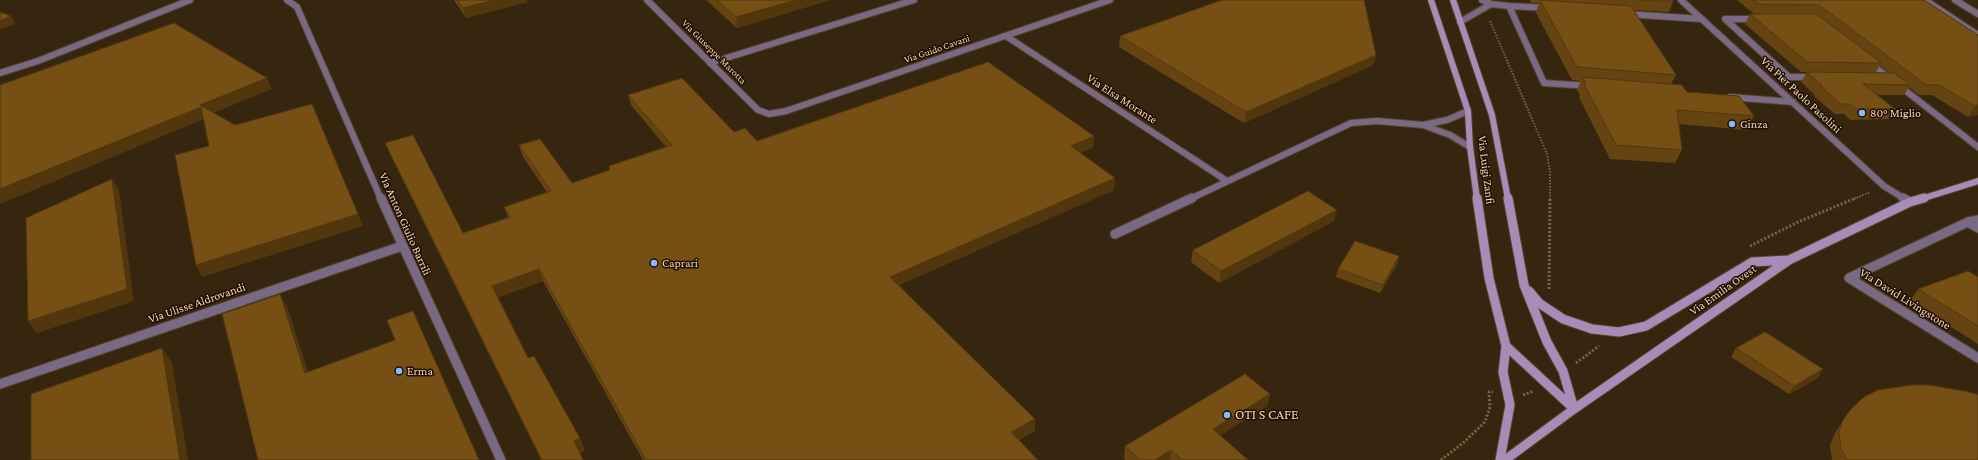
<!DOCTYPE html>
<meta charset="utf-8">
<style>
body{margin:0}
canvas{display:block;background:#37260f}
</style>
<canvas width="1978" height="460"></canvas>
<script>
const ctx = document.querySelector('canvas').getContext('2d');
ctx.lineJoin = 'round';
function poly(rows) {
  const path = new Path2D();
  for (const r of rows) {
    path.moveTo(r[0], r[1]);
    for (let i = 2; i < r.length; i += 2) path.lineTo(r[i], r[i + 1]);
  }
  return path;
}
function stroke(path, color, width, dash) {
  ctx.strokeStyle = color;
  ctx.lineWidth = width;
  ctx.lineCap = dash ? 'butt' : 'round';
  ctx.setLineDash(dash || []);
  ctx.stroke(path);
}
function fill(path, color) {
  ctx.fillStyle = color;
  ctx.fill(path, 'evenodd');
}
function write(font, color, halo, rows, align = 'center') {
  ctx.font = font + ' "Crimson Pro",serif';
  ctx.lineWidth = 3;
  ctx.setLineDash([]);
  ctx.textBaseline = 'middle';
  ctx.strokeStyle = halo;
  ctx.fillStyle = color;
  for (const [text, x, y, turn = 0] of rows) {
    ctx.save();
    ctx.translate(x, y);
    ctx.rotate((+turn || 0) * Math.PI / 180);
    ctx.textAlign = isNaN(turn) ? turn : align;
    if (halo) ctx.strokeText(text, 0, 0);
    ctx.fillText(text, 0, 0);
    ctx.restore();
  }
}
const pathFar1 = poly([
 [1490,21,1547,154,1550,172,1550,199],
 [1854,199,1870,192]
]);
const path = poly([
 [1750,246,1798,222,1856,198],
 [1549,289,1550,198],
 [1576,363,1599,346],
 [1523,395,1533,391],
 [1441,460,1463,443,1485,422,1490,407,1489,392,1493,392]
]);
const lane = poly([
 [1955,0,1978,14],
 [1757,19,1725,19,1789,77,1815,77],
 [1870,63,1978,147]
]);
const streetFar1 = poly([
 [287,0,297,7,381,199],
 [647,0,758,110,769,114,786,111,1110,0],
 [1681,0,1884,186,1905,199],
 [1925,0,1978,35],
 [1491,4,1509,6],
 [1548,8,1509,6,1544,83,1589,86],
 [1626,14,1702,19],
 [1460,22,1491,4,1482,0],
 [1006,36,1227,181],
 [710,63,914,0],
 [0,73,38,61,190,0],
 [1730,97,1793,102],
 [1423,125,1450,135,1470,147],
 [1190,199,1351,123,1377,121,1423,125,1447,120,1468,111]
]);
const street = poly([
 [381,198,501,460],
 [1903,198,1910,202],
 [1978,220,1968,222,1849,278,1978,358],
 [1968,222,1978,228],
 [1115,234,1192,198],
 [0,384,402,246]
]);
const secondaryFar1 = poly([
 [1431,0,1468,111,1470,147,1477,199],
 [1453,0,1492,115,1508,199],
 [1921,199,1978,181]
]);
const secondary = poly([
 [1477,198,1489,278,1506,346,1503,372,1510,405,1500,460],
 [1508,198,1524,285,1547,342,1563,371,1574,409],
 [1529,291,1539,303,1563,319,1592,329,1619,332,1646,326,1752,262,1789,260],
 [1506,346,1573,408],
 [1505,460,1574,409,1789,260,1910,202,1924,198]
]);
const wall = poly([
 [454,0,527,0,527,2,466,18],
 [706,0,830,0,737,28],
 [1530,0,1672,0,1673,2,1669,12,1633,10,1676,75,1671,84,1687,92,1754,116,1747,130,1679,124,1682,150,1675,163,1610,159,1579,97,1580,95,1577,90,1581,81,1572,80,1536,13,1539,3,1531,3],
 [1737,0,1924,0,1978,35,1978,115,1968,117,1932,95,1919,95,1909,87,1904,95,1877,95,1895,109,1889,119,1850,120,1844,114,1835,114,1814,96,1815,95,1801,82,1807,72,1801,72,1745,24,1750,14,1754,14],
 [1880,65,1890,73,1876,72],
 [1120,36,1376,55,1373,65,1244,123,1119,47],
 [628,95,757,141,1094,136,1093,147,1080,153,1114,190,899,285,1035,431,1019,440,1038,460,643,460,543,281,498,297,528,358,585,450,580,453,583,460,541,460,390,154,385,143,463,233,508,218,504,207,547,192,523,157,519,145,572,183,610,170,609,166,666,147,631,105],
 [1334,221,1219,283,1191,262,1193,250],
 [1399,256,1397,265,1380,293,1336,277,1338,269],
 [1978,277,1978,344,1910,301,1918,289],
 [1736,348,1818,378,1789,394,1731,357],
 [1270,394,1267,406,1220,435,1248,460,1125,460,1124,458,1125,446],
 [1851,409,1978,460,1832,460,1830,445,1835,433]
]);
const shadedWall = poly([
 [494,0,527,0,527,2,466,18,463,8],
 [796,0,830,0,737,28,736,17],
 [11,16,15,24,0,30,0,21],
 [1376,55,1373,65,1244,123,1246,112],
 [267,78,272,89,206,116,200,105],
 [312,104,363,226,202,277,196,265],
 [1978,105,1978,115,1968,117,1975,106],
 [201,107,206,118,0,204,0,189],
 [1094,136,1093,147,1070,157,1071,146],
 [1115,178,1114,190,891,288,890,277],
 [112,179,119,190,134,301,37,333,28,321],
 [1337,210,1334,221,1219,283,1221,271],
 [1399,256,1397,265,1380,293,1383,285],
 [539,269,543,281,497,298,492,286],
 [280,294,288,309,313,388,305,373],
 [162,348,172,363,188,460,180,460],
 [1823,369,1818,378,1789,394,1794,386],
 [1270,394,1267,406,1211,441,1213,429],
 [1035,419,1035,431,1011,444,1011,432],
 [580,438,585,450,578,453,574,441],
 [1171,450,1170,460,1155,460]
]);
const building = poly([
 [457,0,494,0,463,8,457,0],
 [716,0,796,0,736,17,716,0],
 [1222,0,1364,0,1376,55,1246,112,1120,36,1222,0],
 [1540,0,1631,6,1676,75,1577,67,1540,0],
 [1643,0,1672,0,1673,2,1643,0],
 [1753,0,1924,0,1978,35,1978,105,1975,106,1939,85,1926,85,1819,5,1759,4,1753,0],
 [0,12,11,16,0,21,0,12],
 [1750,14,1816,14,1882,63,1807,62,1750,14],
 [174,23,267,78,200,105,235,125,312,104,358,214,196,265,175,155,209,146,201,107,0,189,0,85,174,23],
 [988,62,1094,136,1071,146,1115,178,890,277,1035,419,1011,432,1038,460,646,460,539,269,492,286,528,358,534,356,580,438,574,441,583,460,542,460,385,143,413,135,463,233,510,217,504,207,551,191,519,145,540,139,572,183,610,170,609,166,672,145,628,95,682,78,734,132,745,128,757,141,988,62],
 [1807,72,1894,73,1910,85,1863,84,1895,109,1856,109,1850,104,1841,104,1820,86,1822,86,1807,72],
 [1582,77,1682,85,1687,92,1739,96,1754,116,1677,110,1682,150,1616,145,1584,84,1586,84,1582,77],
 [112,179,127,289,28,321,26,218,112,179],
 [1308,191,1337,210,1221,271,1193,250,1308,191],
 [1355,241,1399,256,1383,285,1338,269,1355,241],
 [1968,271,1978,277,1978,326,1918,289,1968,271],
 [280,294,305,373,395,340,387,320,413,311,479,460,258,460,222,314,280,294],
 [1765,332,1823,369,1794,386,1736,348,1765,332],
 [162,348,180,460,31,460,31,394,162,348],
 [1245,374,1270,394,1213,429,1248,460,1182,460,1171,450,1155,460,1140,460,1125,446,1245,374],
 [1912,385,1929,385,1970,392,1978,395,1978,460,1847,460,1841,449,1839,432,1843,420,1851,409,1864,397,1878,390,1912,385]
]);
const markers = [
 [1862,113,4,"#84bcfb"],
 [1732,124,4,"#84bcfb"],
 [654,263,4,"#84bcfb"],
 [399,371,4,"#84bcfb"],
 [1227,415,4,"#84bcfb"]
];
const farStreetnames = [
 ["Via Guido Cavani",937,49,-19],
 ["Via Giuseppe Marotta",714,52,45]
];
const streetNames = [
 ["Via Pier Paolo Pasolini",1801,95,43],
 ["Via Elsa Morante",1122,99,33],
 ["Via Luigi Zanfi",1486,170,83],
 ["Via Anton Giulio Barrili",405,224,66],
 ["Via Emilia Ovest",1723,290,-35],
 ["Via David Livingstone",1905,299,32],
 ["Via Ulisse Aldrovandi",197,303,-19]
];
const poiNames = [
 ["80° Miglio",1870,113],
 ["Ginza",1740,124],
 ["Caprari",662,263],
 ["Erma",407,371]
];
const nearPoinames = [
 ["OTI S CAFE",1235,415]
];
stroke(lane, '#55432a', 8);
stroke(streetFar1, '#55432a', 8);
stroke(street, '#55432a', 11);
stroke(secondaryFar1, '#55432a', 8);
stroke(secondary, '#55432a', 11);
stroke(pathFar1, '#796449', 2, [1.5, 1.5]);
stroke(path, '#796449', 3, [2, 2]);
stroke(lane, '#7a6984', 6);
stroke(streetFar1, '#7a6984', 6);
stroke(street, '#7a6984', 9);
stroke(secondaryFar1, '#a78cb8', 6);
stroke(secondary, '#a78cb8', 9);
fill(wall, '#654411');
fill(shadedWall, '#52370e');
fill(building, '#754f14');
stroke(building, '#52370e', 1);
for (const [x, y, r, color] of markers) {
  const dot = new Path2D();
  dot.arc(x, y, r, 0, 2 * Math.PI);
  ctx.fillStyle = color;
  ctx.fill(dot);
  stroke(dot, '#1e0e00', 1.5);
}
write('10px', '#f5d9b6', '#1e0e00', farStreetnames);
write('12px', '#f5d9b6', '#1e0e00', streetNames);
write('12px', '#f5d9b6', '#1e0e00', poiNames, 'left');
write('14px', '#f5d9b6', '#1e0e00', nearPoinames, 'left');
</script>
